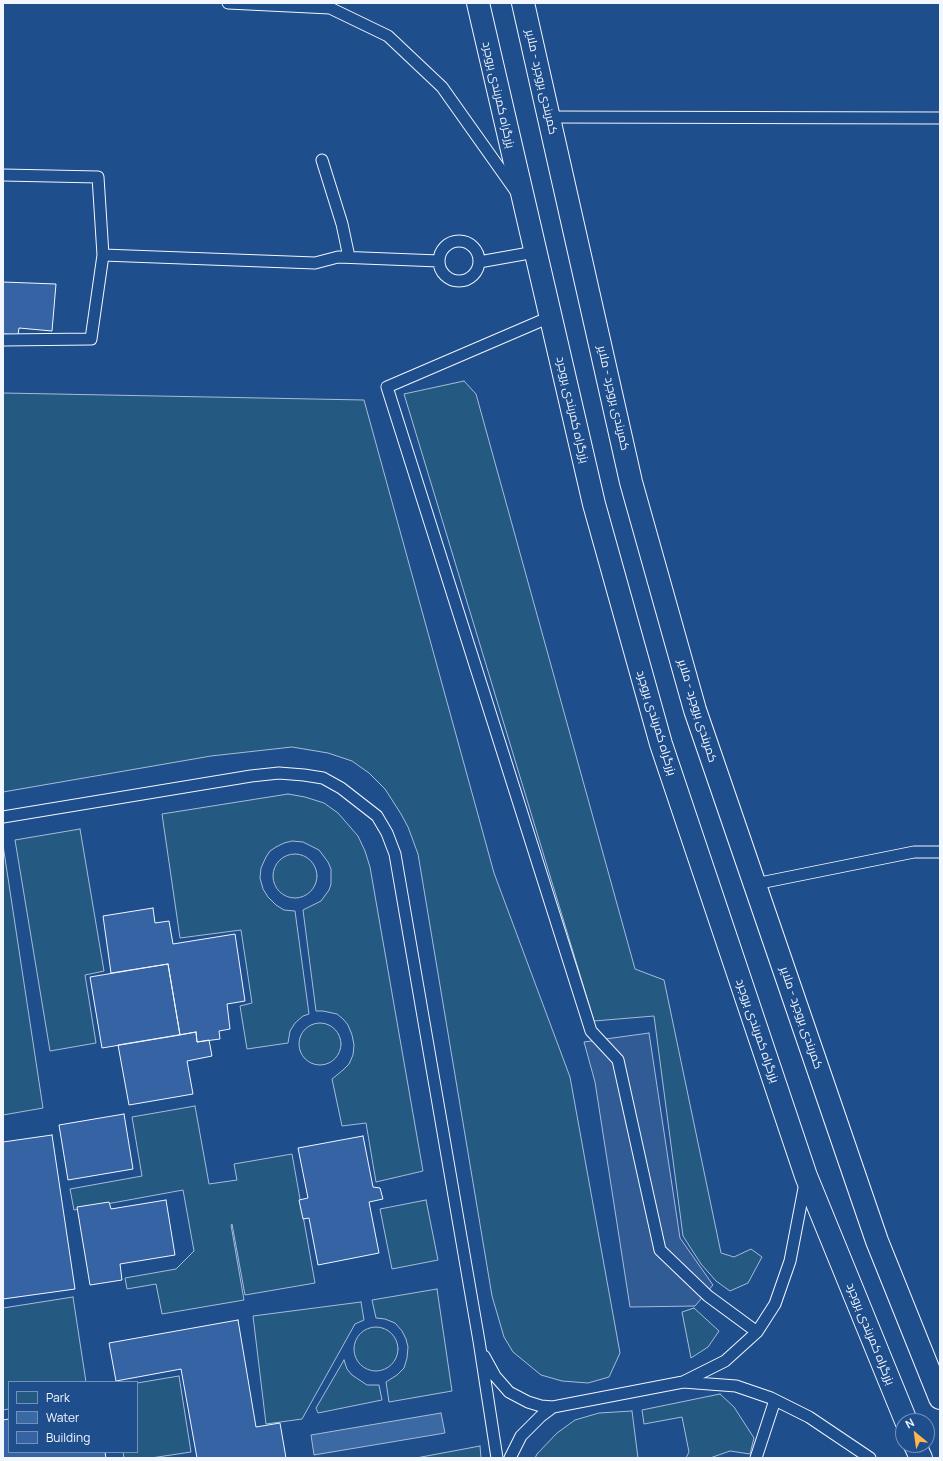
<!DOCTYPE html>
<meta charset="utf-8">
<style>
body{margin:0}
#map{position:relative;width:943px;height:1461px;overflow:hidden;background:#1f4e8c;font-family:Manrope,sans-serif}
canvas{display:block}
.frame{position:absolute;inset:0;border:4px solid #f2f6ff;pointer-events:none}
.legend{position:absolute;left:8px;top:1381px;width:130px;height:72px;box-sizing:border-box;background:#1f4e8c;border:1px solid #7391ba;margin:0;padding:5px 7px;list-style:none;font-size:12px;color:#f2f6ff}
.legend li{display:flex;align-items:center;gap:8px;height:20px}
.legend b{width:20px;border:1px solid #7391ba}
.north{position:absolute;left:895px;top:1413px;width:40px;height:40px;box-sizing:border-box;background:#1f4e8c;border:1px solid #7391ba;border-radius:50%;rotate:331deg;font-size:11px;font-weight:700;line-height:16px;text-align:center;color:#f2f6ff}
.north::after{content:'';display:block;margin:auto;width:14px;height:18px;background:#ffb74d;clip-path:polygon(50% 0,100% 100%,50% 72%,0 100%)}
</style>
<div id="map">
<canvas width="943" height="1461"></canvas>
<div class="frame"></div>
<ul class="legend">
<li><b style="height:11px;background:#245a82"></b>Park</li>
<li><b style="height:11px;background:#3b69a3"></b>Water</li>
<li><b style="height:11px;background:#3563a3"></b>Building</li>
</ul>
<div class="north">N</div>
</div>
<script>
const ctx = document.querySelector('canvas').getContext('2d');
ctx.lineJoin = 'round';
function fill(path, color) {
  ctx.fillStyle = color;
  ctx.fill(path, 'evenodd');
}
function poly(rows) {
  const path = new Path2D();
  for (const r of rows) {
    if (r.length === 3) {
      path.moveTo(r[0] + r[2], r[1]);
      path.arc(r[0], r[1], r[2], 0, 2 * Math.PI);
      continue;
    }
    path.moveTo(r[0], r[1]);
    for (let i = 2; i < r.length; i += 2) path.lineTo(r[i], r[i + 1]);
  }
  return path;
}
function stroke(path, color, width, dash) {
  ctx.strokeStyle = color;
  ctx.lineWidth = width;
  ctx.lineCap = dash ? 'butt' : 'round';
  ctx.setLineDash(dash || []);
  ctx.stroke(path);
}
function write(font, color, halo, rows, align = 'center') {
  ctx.font = font + ' Manrope,Cairo,sans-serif';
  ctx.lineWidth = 3;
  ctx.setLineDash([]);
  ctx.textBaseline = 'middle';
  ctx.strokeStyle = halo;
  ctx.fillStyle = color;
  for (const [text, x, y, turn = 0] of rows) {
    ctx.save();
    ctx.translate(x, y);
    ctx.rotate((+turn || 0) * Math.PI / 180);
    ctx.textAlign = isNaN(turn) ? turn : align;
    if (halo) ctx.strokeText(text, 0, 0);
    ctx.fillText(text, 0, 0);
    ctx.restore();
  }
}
const green = poly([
 [464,381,476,394,635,969,664,980,721,1253,734,1257,751,1249,762,1257,748,1283,730,1291,716,1281,701,1264,683,1236,654,1016,594,1021,404,394,464,381],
 [3,393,364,400,494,873,570,1077,620,1353,609,1377,588,1383,562,1381,541,1375,513,1352,504,1337,492,1296,418,854,408,827,401,814,385,789,369,773,352,761,328,753,292,747,211,756,3,792,3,393],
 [288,794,305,797,324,803,338,813,358,836,365,851,370,867,423,1171,376,1182,366,1123,342,1126,332,1079,343,1070,349,1064,353,1055,354,1045,352,1035,348,1025,343,1019,337,1014,323,1011,316,1011,303,910,321,901,329,890,331,884,331,869,328,862,319,850,303,842,292,841,284,843,276,847,270,851,266,857,261,868,260,878,263,889,268,897,276,905,284,910,295,911,309,1014,303,1016,295,1023,290,1031,288,1043,247,1049,240,1006,252,1003,241,930,180,938,162,814,288,794],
 [80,829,104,971,85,975,96,1043,50,1051,15,840,80,829],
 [3,845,43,1108,3,1115,3,845],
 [295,876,22],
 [320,1044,21],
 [195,1106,209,1184,237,1180,234,1164,292,1154,315,1283,245,1295,232,1224,231,1225,244,1300,162,1314,156,1284,127,1289,125,1278,176,1269,194,1251,183,1190,74,1210,70,1189,142,1176,132,1117,195,1106],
 [426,1200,438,1260,392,1269,380,1209,426,1200],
 [437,1289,452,1391,389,1402,386,1382,397,1375,404,1368,407,1358,408,1347,406,1339,402,1331,395,1323,385,1319,376,1318,372,1300,437,1289],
 [73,1297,86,1382,9,1382,9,1409,3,1410,3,1308,73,1297],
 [361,1302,364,1320,355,1324,302,1419,266,1424,253,1316,361,1302],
 [694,1308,719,1331,708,1347,691,1358,682,1312,694,1308],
 [376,1349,22],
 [344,1360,347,1369,352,1375,367,1385,379,1385,382,1400,318,1413,316,1408,344,1360],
 [179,1376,191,1452,151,1458,124,1458,123,1452,137,1452,137,1383,179,1376],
 [720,1394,734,1407,754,1438,750,1454,730,1451,710,1458,686,1458,689,1452,682,1417,644,1424,642,1410,720,1394],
 [632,1411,638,1458,535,1458,537,1454,557,1433,575,1420,599,1413,632,1411],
 [480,1446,481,1458,416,1458,480,1446]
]);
const parking = poly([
 [649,1033,680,1238,713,1285,695,1306,630,1307,595,1082,584,1042,649,1033]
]);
const water = poly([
 [441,1413,445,1433,314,1455,311,1435,441,1413]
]);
const building = poly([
 [3,282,56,284,52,331,19,328,18,335,3,334,3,282],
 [153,908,155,923,169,921,173,944,235,934,245,1001,227,1004,230,1029,219,1031,220,1039,197,1042,196,1032,180,1035,168,964,111,973,103,916,153,908],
 [168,964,180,1035,102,1048,90,977,168,964],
 [196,1032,197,1042,209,1040,212,1056,187,1061,193,1094,129,1105,118,1045,196,1032],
 [124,1114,133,1169,68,1180,59,1125,124,1114],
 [52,1135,75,1289,3,1299,3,1142,52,1135],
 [363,1136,373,1187,380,1188,383,1199,369,1202,379,1253,318,1265,309,1218,303,1219,299,1200,308,1198,298,1148,363,1136],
 [166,1200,175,1255,120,1264,122,1280,90,1285,77,1207,109,1202,111,1209,166,1200],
 [238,1320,256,1427,280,1423,286,1458,197,1458,181,1369,116,1381,109,1343,238,1320],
 [9,1419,9,1452,105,1452,106,1458,3,1458,3,1420,9,1419]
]);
const service = poly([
 [228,3,330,8,388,36,442,87,515,190],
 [549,117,940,118],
 [322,160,342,224,349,257],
 [3,175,98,177,103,255,91,339,3,340],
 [459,261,20],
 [103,255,315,263,338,257,439,261],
 [479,262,535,252],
 [550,317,387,387,591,1031,618,1060,660,1250,708,1296,757,1332],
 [3,817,251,776,279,773,304,775,323,778,341,788,377,816,387,833,395,854,479,1341,497,1458],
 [755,884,914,852,940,852],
 [484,1356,495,1376,509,1392,528,1402,541,1406,553,1407,683,1382,736,1386,771,1398,809,1417,870,1458],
 [683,1382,725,1361,757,1332,775,1304,790,1261,805,1183],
 [510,1458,521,1436,541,1416,553,1407],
 [756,1458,775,1400]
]);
const trunk = poly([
 [478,3,594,504,661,744,806,1176,906,1421],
 [523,3,631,482,695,710,877,1241,940,1398],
 [915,1445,921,1458]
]);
const streetNames = [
 ["کمربندی بروجرد - ملایر",541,82,77],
 ["بزرگراه کمربندی بروجرد",498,95,77],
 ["کمربندی بروجرد - ملایر",613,398,77],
 ["بزرگراه کمربندی بروجرد",572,410,77],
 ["کمربندی بروجرد - ملایر",697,711,73],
 ["بزرگراه کمربندی بروجرد",656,723,73],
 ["کمربندی بروجرد - ملایر",801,1018,71],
 ["بزرگراه کمربندی بروجرد",757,1031,71],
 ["بزرگراه کمربندی بروجرد",870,1334,68]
];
fill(green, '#245a82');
stroke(green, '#a8bbd7', 1);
fill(parking, '#305b95');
stroke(parking, '#a8bbd7', 1);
fill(water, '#3b69a3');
stroke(water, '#a8bbd7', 1);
fill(building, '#3563a3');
stroke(building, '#f2f6ff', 1);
stroke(service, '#f2f6ff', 13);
stroke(trunk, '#f2f6ff', 24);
stroke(service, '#1f4e8c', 11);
stroke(trunk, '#1f4e8c', 22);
write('12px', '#f2f6ff', '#1f4e8c', streetNames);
</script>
